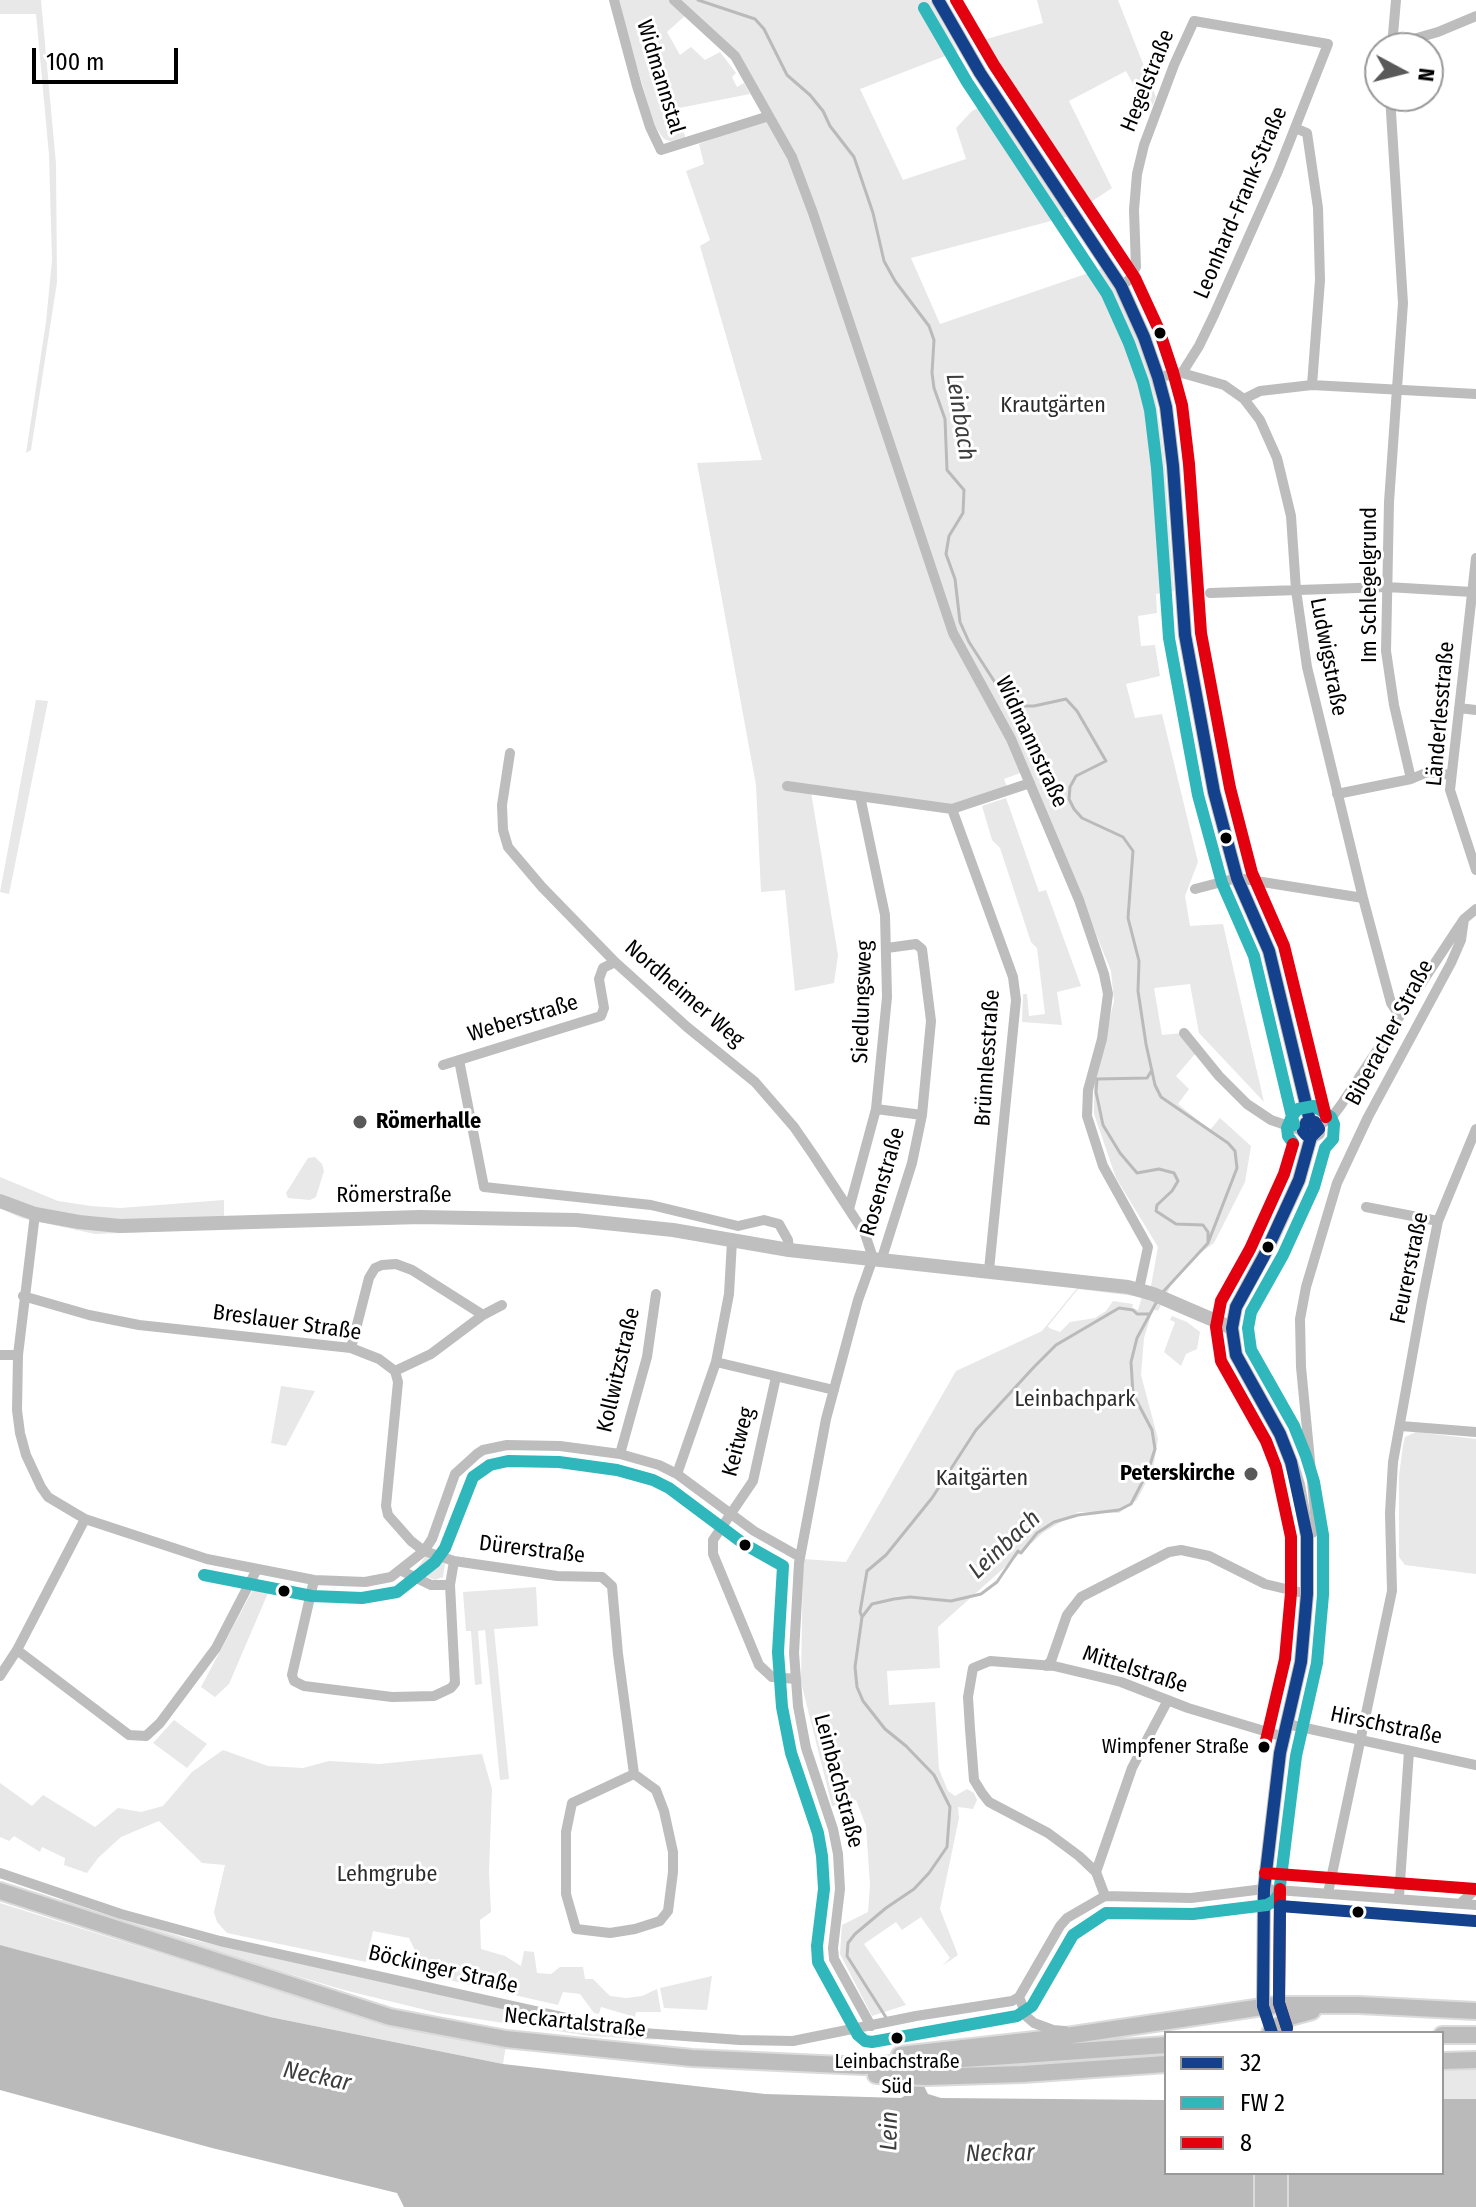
<!DOCTYPE html>
<meta charset="utf-8">
<style>
body{margin:0}
#map{position:relative;width:1476px;height:2207px;overflow:hidden;background:#fff;font-family:"Fira Sans Condensed",sans-serif}
canvas{display:block}
.legend{position:absolute;left:1164px;top:2031px;width:280px;height:144px;box-sizing:border-box;background:#fff;border:2px solid #999;margin:0;padding:10px 14px;list-style:none;font-size:24px;color:#000}
.legend li{display:flex;align-items:center;gap:16px;height:40px}
.legend b{width:40px;border:2px solid #999}
.north{position:absolute;left:1364px;top:32px;width:80px;height:80px;box-sizing:border-box;background:#fff;border:2px solid #999;border-radius:50%;rotate:97deg;font-size:22px;font-weight:700;line-height:32px;text-align:center;color:#000}
.north::after{content:'';display:block;margin:auto;width:28px;height:36px;background:#595959;clip-path:polygon(50% 0,100% 100%,50% 72%,0 100%)}
.scale{position:absolute;left:32px;top:48px;width:146px;height:36px;box-sizing:border-box;border:4px solid #000;border-top:0;padding-left:10px;font-size:24px;line-height:28px;white-space:nowrap;color:#000;-webkit-text-stroke:6px #fff;paint-order:stroke}
</style>
<div id="map">
<canvas width="1476" height="2207"></canvas>
<ul class="legend">
<li><b style="height:10px;background:#14418b"></b>32</li>
<li><b style="height:10px;background:#2fb7bc"></b>FW 2</li>
<li><b style="height:10px;background:#e3000f"></b>8</li>
</ul>
<div class="north">N</div>
<div class="scale">100 m</div>
</div>
<script>
const ctx = document.querySelector('canvas').getContext('2d');
ctx.lineJoin = 'round';
function fill(path, color) {
  ctx.fillStyle = color;
  ctx.fill(path, 'evenodd');
}
function poly(rows) {
  const path = new Path2D();
  for (const r of rows) {
    path.moveTo(r[0], r[1]);
    for (let i = 2; i < r.length; i += 2) path.lineTo(r[i], r[i + 1]);
  }
  return path;
}
function stroke(path, color, width, dash) {
  ctx.strokeStyle = color;
  ctx.lineWidth = width;
  ctx.lineCap = dash ? 'butt' : 'round';
  ctx.setLineDash(dash || []);
  ctx.stroke(path);
}
function write(font, color, halo, rows, align = 'center') {
  ctx.font = font + ' "Fira Sans Condensed",sans-serif';
  ctx.lineWidth = 6;
  ctx.setLineDash([]);
  ctx.textBaseline = 'middle';
  ctx.strokeStyle = halo;
  ctx.fillStyle = color;
  for (const [text, x, y, turn = 0] of rows) {
    ctx.save();
    ctx.translate(x, y);
    ctx.rotate((+turn || 0) * Math.PI / 180);
    ctx.textAlign = isNaN(turn) ? turn : align;
    if (halo) ctx.strokeText(text, 0, 0);
    ctx.fillText(text, 0, 0);
    ctx.restore();
  }
}
const green = poly([
 [0,0,41,0,56,164,57,282,31,450,26,453,46,322,52,260,49,155,36,14,0,14],
 [618,0,930,0,958,51,860,89,903,180,966,159,956,128,972,111,992,101,1070,216,911,258,940,324,1103,268,1121,296,1153,380,1164,453,1174,591,1156,594,1157,613,1138,616,1141,646,1155,645,1160,676,1126,684,1135,718,1162,714,1198,862,1185,896,1190,926,1223,924,1264,1102,1199,1033,1190,984,1154,988,1162,1035,1182,1033,1196,1053,1176,1076,1189,1089,1178,1104,1210,1130,1220,1118,1251,1146,1245,1182,1214,1243,1199,1254,1171,1285,1158,1311,1153,1309,1144,1338,1141,1375,1158,1439,1153,1469,1137,1500,1119,1513,1078,1512,1044,1532,938,1627,940,1668,887,1671,889,1705,935,1702,939,1769,948,1791,955,1796,967,1789,974,1793,977,1800,973,1809,958,1807,959,1818,940,1909,958,1955,942,1966,950,1958,921,1917,902,1930,896,1922,864,1944,906,2005,872,2016,840,1954,842,1925,868,1912,870,1885,866,1826,856,1800,832,1806,801,1682,803,1559,846,1562,956,1371,1042,1331,1078,1287,1149,1297,1158,1247,1116,1178,1094,1114,1094,1082,1114,1001,1111,971,1034,781,1023,772,1004,779,1008,789,952,807,810,786,838,955,834,983,795,991,785,890,761,892,756,785,697,463,762,460,700,246,710,240,686,171,704,164,699,144,766,119,733,59,687,14,667,32,680,55,691,47,705,60,720,52,736,73,732,77,737,87,744,83,750,94,664,111,669,131,683,128,686,141,675,143,664,139,654,125],
 [1078,1289,1142,1297,1138,1310,1132,1308,1133,1304,1113,1301,1106,1311,1095,1318,1070,1322,1060,1332,1049,1328,1048,1326],
 [1037,0,1118,0,1156,97,1149,114,1126,71,1069,101,1112,188,1085,206,1005,90,976,42,1043,23],
 [36,700,48,701,9,894,0,892],
 [1006,798,1039,892,1046,890,1081,986,1057,992,1062,1025,1022,1022,1023,994,1027,994,1029,1016,1045,1014,1037,948,1031,942,1000,848,992,840,982,806],
 [315,1157,322,1164,324,1171,316,1197,310,1200,288,1198,286,1193,308,1158],
 [0,1177,58,1201,91,1206,120,1208,224,1200,224,1229,95,1234,21,1218,0,1208],
 [1172,1316,1187,1322,1200,1332,1197,1349,1186,1354,1181,1366,1164,1352,1175,1322,1170,1320],
 [281,1386,315,1391,286,1446,271,1443],
 [1416,1432,1476,1439,1476,1574,1405,1565,1399,1557,1399,1476,1403,1445,1405,1437],
 [425,1557,445,1563,443,1577,435,1580,420,1574,418,1567],
 [257,1582,271,1586,229,1684,215,1697,201,1687],
 [536,1587,538,1626,494,1629,509,1779,500,1780,485,1630,478,1631,482,1684,475,1685,471,1631,466,1631,463,1592],
 [174,1720,207,1744,187,1768,153,1743],
 [223,1750,268,1766,303,1768,329,1761,379,1764,482,1754,492,1789,489,1872,491,1912,480,1920,481,1949,505,1956,521,1966,524,1951,534,1952,537,1973,551,1974,560,1967,583,1967,585,1979,593,1979,610,1996,626,1998,642,1996,657,1989,661,2012,636,2012,635,2017,601,2007,599,2014,594,2013,580,1994,563,1992,558,2005,427,1975,409,1938,373,1931,366,1962,227,1933,217,1922,214,1912,225,1865,202,1863,159,1821,121,1837,98,1858,87,1873,64,1865,65,1858,42,1847,40,1852,14,1836,9,1841,0,1837,0,1783,32,1806,43,1795,95,1827,118,1808,141,1812,163,1806,192,1772],
 [63,1899,189,1939,390,1981,591,2030,659,2040,590,2036,438,2013,344,1990,158,1935,61,1903],
 [0,1903,340,2010,506,2045,503,2064,270,2017,0,1945],
 [712,1976,707,2010,664,2008,660,1988],
 [1476,2065,1476,2099,1442,2099,1442,2066]
]);
const water = poly([
 [0,1945,270,2017,503,2064,765,2094,901,2098,908,2094,909,2084,923,2084,928,2094,941,2098,1166,2100,1166,2173,1442,2173,1442,2099,1476,2099,1476,2207,404,2207,397,2193,212,2148,0,2090]
]);
const stream = poly([
 [698,0,755,19,764,29,787,75,810,95,823,111,830,126,854,157,873,213,884,261,895,281,929,326,934,340,932,373,934,388,945,419,947,470,964,490,963,513,949,536,946,554,955,579,960,622,969,642,1007,701,1018,706,1034,706,1066,699,1077,711,1106,761,1076,776,1070,787,1069,799,1074,809,1082,818,1123,837,1133,851,1128,918,1139,961,1138,991,1146,1044,1155,1085,1161,1097,1228,1143,1235,1151,1237,1168,1208,1243,1162,1293],
 [1152,1070,1147,1078,1097,1079,1096,1092,1103,1125,1120,1153,1137,1173,1159,1169,1174,1173,1178,1181,1172,1191,1157,1205,1156,1211,1176,1224,1203,1225,1208,1232,1208,1242],
 [862,1617,860,1612,867,1571,886,1555,932,1498,976,1430,1034,1367,1056,1345,1119,1308,1133,1310,1137,1314,1150,1314],
 [887,2019,847,1956,848,1943,855,1934,886,1908,914,1889,929,1873,947,1847,950,1807,934,1775,906,1746,885,1729,863,1701,857,1687,855,1667,862,1617,872,1604,894,1599,910,1597,951,1601,981,1594,997,1582,1018,1551,1021,1553,1037,1533,1054,1522,1078,1515,1119,1510,1131,1504,1148,1471,1155,1449,1152,1430,1133,1394,1131,1362,1137,1338,1156,1303]
]);
const street = poly([
 [614,0,637,86,650,127,661,150,769,116],
 [674,0,735,56,792,157,813,213,953,633,1011,739,1079,900,1104,974,1108,994,1102,1039,1088,1090,1087,1116,1103,1166,1148,1247,1139,1289],
 [1392,41,1403,42,1438,32,1476,16],
 [1392,46,1396,0],
 [1390,96,1403,303,1389,502,1386,651,1394,705,1411,779],
 [1295,128,1307,133,1318,208,1320,280,1312,385],
 [1121,286,1129,280,1136,267,1134,210,1137,174,1144,145,1174,65,1194,21,1328,44,1278,171,1214,315,1199,346,1182,373],
 [1158,377,1182,373,1224,385,1244,399,1260,420,1277,458,1291,516,1296,590,1307,667,1363,898,1391,1003,1399,1015],
 [1244,399,1260,391,1312,385,1476,394],
 [1476,558,1450,790,1476,870],
 [1210,593,1387,587,1472,592],
 [1459,708,1476,710],
 [510,753,502,805,503,830,508,847,542,887,615,962,687,1027,755,1082,794,1127,814,1156,865,1234,873,1258,858,1300,826,1419,799,1563,794,1653,798,1706,806,1748,833,1829,838,1854,840,1889,833,1948,834,1959,871,2026],
 [787,786,952,809,1030,783],
 [1337,794,1411,779,1428,772,1451,775],
 [952,809,1013,977,1016,1000,989,1270],
 [1195,889,1237,878,1363,898],
 [1184,1033,1219,1076,1247,1104,1271,1120,1303,1131],
 [459,1060,484,1187,651,1205,738,1226,764,1220,779,1224,788,1240,789,1250],
 [443,1065,601,1016,604,1008,599,979,603,968,615,962],
 [876,1109,922,1115],
 [1318,1126,1332,1117,1341,1105,1454,934,1464,919,1476,909],
 [1366,1207,1438,1221],
 [849,1209,876,1109,887,997,885,915,860,796],
 [35,1214,18,1355,17,1410,20,1433,26,1455,41,1487,48,1497,85,1519,207,1559,314,1580,365,1582,391,1577,424,1551,432,1539,455,1474,477,1454,483,1450,507,1445,560,1446,620,1454,659,1465,677,1474,754,1531,800,1557],
 [882,1258,912,1163,922,1115,931,1021,922,949,916,944,887,948],
 [23,1296,89,1315,139,1325,351,1348,379,1359,395,1371,398,1382,386,1506,388,1515,411,1541,424,1551,454,1561,557,1576,602,1577,612,1586,618,1654,634,1774,656,1790,664,1811,673,1852,673,1872,668,1911,660,1921,635,1929,610,1933,576,1929,566,1894,566,1832,572,1803,634,1774],
 [351,1348,369,1278,375,1268,382,1265,396,1264,412,1270,483,1315],
 [0,1355,18,1355],
 [716,1362,834,1390],
 [395,1371,431,1354,483,1315,502,1305],
 [776,1377,753,1481,713,1540,713,1554,759,1665,772,1677,796,1679],
 [1401,1426,1476,1432],
 [620,1454,647,1357,656,1294],
 [677,1474,716,1362,729,1294,732,1241],
 [1307,1536,1314,1532,1316,1523,1301,1367,1300,1319,1306,1287,1337,1183,1368,1117,1451,963,1461,940,1464,919],
 [402,1571,431,1585,450,1585],
 [314,1580,292,1675,294,1681,304,1686,392,1697,434,1696,451,1688,455,1683,450,1585,454,1561],
 [17,1650,129,1735,146,1736,160,1723,216,1648,257,1569],
 [1046,1666,1051,1661,1067,1615,1081,1597,1169,1552,1181,1550,1209,1556,1265,1584,1307,1594],
 [0,1676,17,1650,85,1519],
 [1287,1724,1476,1765],
 [1096,1872,1132,1768,1168,1700],
 [0,1873,121,1914,220,1941,629,2032,740,2040,793,2041,916,2016,1012,2001,1019,1997,1060,1926,1067,1918,1105,1896,1191,1898,1264,1889,1476,1905],
 [1328,1893,1392,1591,1390,1513,1393,1462,1422,1301,1438,1221,1476,1129],
 [1105,1896,1096,1872,1079,1856,1048,1833,989,1802,982,1793,974,1780,970,1729,968,1697,973,1668,990,1661,1054,1666,1121,1682,1188,1708,1284,1737],
 [1399,1897,1409,1751],
 [1462,1902,1476,1889],
 [1019,1997,1027,2017,1034,2023,1053,2030,1065,2031]
]);
const secondary = poly([
 [938,0,980,73,1121,286,1144,337,1158,377,1166,407,1173,466,1185,635,1214,792,1237,878,1269,951,1310,1121],
 [0,1201,35,1214,79,1222,120,1226,420,1217,576,1220,673,1230,789,1250,1128,1287,1153,1294,1232,1328],
 [1263,2006,1264,1889,1280,1753,1301,1662,1307,1594,1307,1536,1298,1485,1291,1462,1280,1434,1236,1355,1232,1328,1236,1307,1268,1248,1299,1180,1311,1137,1318,1133,1318,1126,1310,1121,1306,1123,1303,1131,1311,1137]
]);
const primary = poly([
 [0,1891,390,2017,506,2039,692,2058,863,2066,1166,2045],
 [1270,2033,1290,2017,1312,2011],
 [1442,2035,1476,2035],
 [900,2055,1053,2038,1276,2005,1359,2005,1476,2011],
 [1442,2061,1476,2060],
 [876,2075,926,2077,1023,2074,1166,2064],
 [1263,2173,1263,2207],
 [1279,2173,1279,2207]
]);
const bus1 = poly([
 [938,0,980,73,1121,286,1144,337,1158,377,1166,407,1173,466,1185,635,1214,792,1237,878,1269,951,1310,1121],
 [1272,2033,1263,2006,1264,1889,1280,1753,1301,1662,1307,1594,1307,1536,1291,1462,1280,1434,1236,1355,1232,1328,1236,1307,1264,1256,1299,1180,1311,1137,1319,1129,1315,1122,1306,1123,1303,1131,1306,1135]
]);
const bus2 = poly([
 [924,8,967,82,1107,294,1129,343,1143,382,1150,410,1157,468,1169,638,1198,795,1222,883,1254,956,1294,1125],
 [204,1575,312,1596,362,1598,397,1592,435,1562,445,1548,473,1477,490,1465,508,1461,559,1462,617,1470,653,1480,669,1488,744,1544,783,1566,778,1652,782,1707,791,1753,818,1833,822,1856,824,1889,817,1946,818,1962,858,2035,865,2041,872,2042,1017,2016,1032,2006,1073,1935,1106,1913,1193,1914,1267,1905,1274,1901,1279,1894,1296,1756,1317,1663,1323,1595,1323,1535,1314,1482,1306,1456,1294,1426,1251,1350,1248,1328,1251,1312,1283,1255,1314,1187,1325,1148,1333,1139,1334,1124,1331,1117,1314,1106,1298,1109,1292,1116,1287,1128,1288,1136,1293,1143]
]);
const bus3 = poly([
 [956,0,994,65,1135,278,1159,330,1173,372,1182,405,1189,464,1201,633,1230,788,1252,873,1284,946,1326,1117],
 [1264,1749,1285,1659,1291,1593,1291,1537,1276,1467,1266,1441,1221,1361,1216,1327,1221,1301,1250,1249,1284,1174,1293,1144],
 [1265,1873,1476,1889],
 [1280,1889,1279,2003,1287,2028]
]);
const bus4 = poly([
 [1287,2028,1279,2003,1280,1906,1475,1921]
]);
const markers = [
 [1160,333,7,"#000"],
 [1226,838,7,"#000"],
 [360,1122,8,"#595959"],
 [1268,1247,7,"#000"],
 [1251,1474,8,"#595959"],
 [745,1545,7,"#000"],
 [284,1591,7,"#000"],
 [1264,1747,7,"#000"],
 [1358,1912,7,"#000"],
 [897,2038,7,"#000"]
];
const busNames = [
 ["Wimpfener Straße",1249,1747],
 ["Leinbachstraße",897,2062,"center"],
 ["Süd",897,2087,"center"]
];
const streetNames = [
 ["Widmannstal",660,77,73],
 ["Hegelstraße",1148,81,-68],
 ["Leonhard-Frank-Straße",1241,203,-67],
 ["Im Schlegelgrund",1370,585,-90],
 ["Ludwigstraße",1328,657,79],
 ["Länderlesstraße",1441,714,-85],
 ["Widmannstraße",1031,742,65],
 ["Nordheimer Weg",684,994,41],
 ["Siedlungsweg",863,1002,-88],
 ["Weberstraße",523,1019,-17],
 ["Biberacher Straße",1390,1033,-62],
 ["Brünnlesstraße",988,1058,-86],
 ["Rosenstraße",883,1182,-74],
 ["Römerstraße",394,1196],
 ["Feurerstraße",1410,1268,-78],
 ["Breslauer Straße",287,1323,8],
 ["Kollwitzstraße",619,1370,-77],
 ["Keitweg",739,1442,-75],
 ["Dürerstraße",532,1550,7],
 ["Mittelstraße",1135,1670,18],
 ["Hirschstraße",1386,1726,12],
 ["Leinbachstraße",838,1781,75],
 ["Böckinger Straße",443,1970,13],
 ["Neckartalstraße",575,2023,6]
];
const parkNames = [
 ["Krautgärten",1053,406],
 ["Leinbachpark",1075,1400],
 ["Kaitgärten",982,1479],
 ["Lehmgrube",387,1875]
];
const poiNames = [
 ["Römerhalle",376,1122],
 ["Peterskirche",1235,1474,"right"]
];
const waterNames = [
 ["Leinbach",960,417,81],
 ["Leinbach",1005,1545,-43],
 ["Neckar",317,2077,12],
 ["Lein",890,2131,-89],
 ["Neckar",1000,2154,-1]
];
fill(green, '#e8e8e8');
fill(water, '#bababa');
stroke(stream, '#bababa', 3);
stroke(primary, '#dbdbdb', 20);
stroke(street, '#bdbdbd', 10);
stroke(secondary, '#bfbfbf', 14);
stroke(primary, '#bdbdbd', 16);
stroke(bus1, '#14418b', 12);
stroke(bus2, '#2fb7bc', 12);
stroke(bus3, '#e3000f', 12);
stroke(bus4, '#14418b', 12);
for (const [x, y, r, color] of markers) {
  const dot = new Path2D();
  dot.arc(x, y, r, 0, 2 * Math.PI);
  ctx.fillStyle = color;
  ctx.fill(dot);
  stroke(dot, '#fff', 3);
}
write('20px', '#000', '#fff', busNames, 'right');
write('22px', '#000', '#fff', streetNames);
write('22px', '#2c2c2c', '#fff', parkNames);
write('bold 22px', '#000', '#fff', poiNames, 'left');
write('italic 24px', '#3d3d3d', '#fff', waterNames);
</script>
